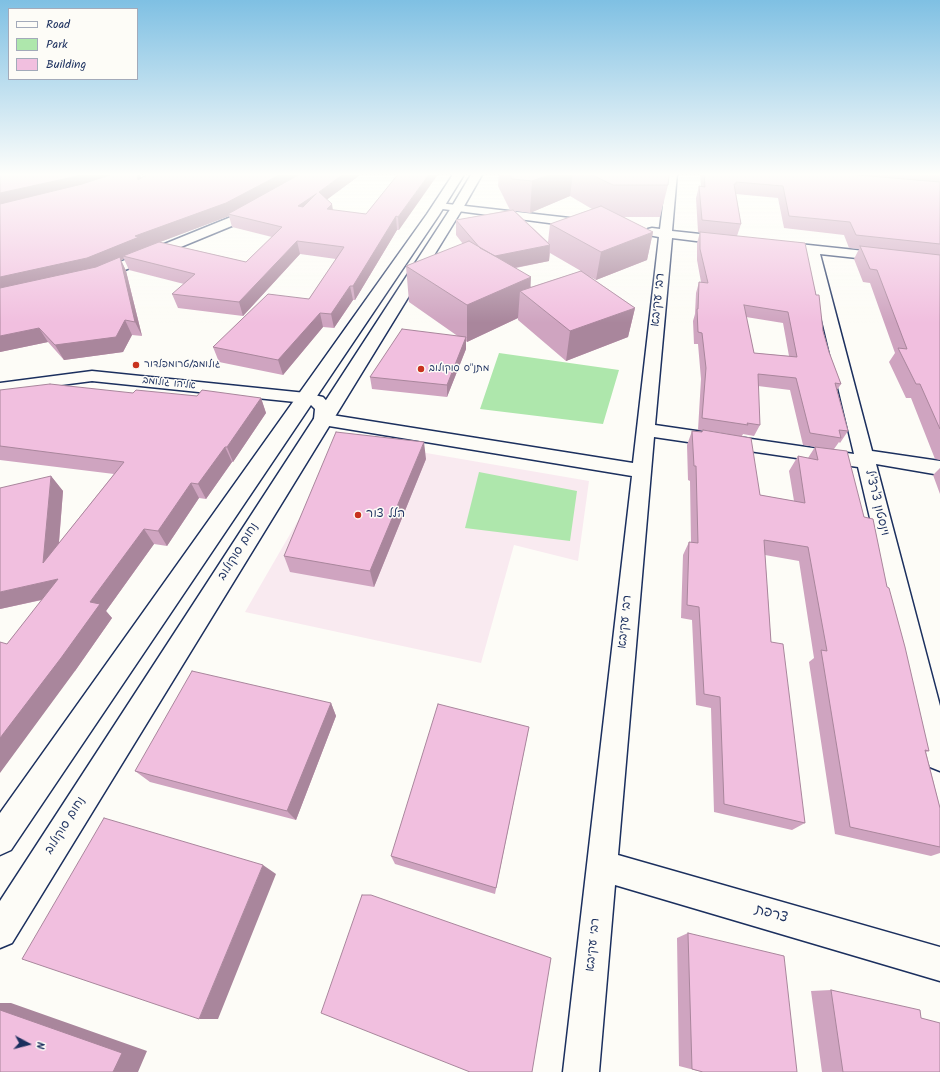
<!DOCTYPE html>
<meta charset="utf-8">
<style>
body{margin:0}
#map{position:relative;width:940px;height:1072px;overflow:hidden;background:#fdfcf7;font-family:Kalam,sans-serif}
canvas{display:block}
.legend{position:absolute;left:8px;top:8px;width:130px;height:72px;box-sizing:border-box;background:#fdfcf7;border:1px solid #a3aaba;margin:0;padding:5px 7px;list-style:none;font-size:12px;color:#1b2f5e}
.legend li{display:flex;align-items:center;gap:8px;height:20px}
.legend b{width:20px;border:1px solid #a3aaba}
.north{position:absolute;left:8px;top:1024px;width:40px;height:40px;-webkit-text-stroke:3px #fdfcf7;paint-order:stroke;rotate:97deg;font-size:11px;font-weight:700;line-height:16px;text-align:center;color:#1b2f5e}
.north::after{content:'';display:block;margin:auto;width:14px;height:18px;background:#1b2f5e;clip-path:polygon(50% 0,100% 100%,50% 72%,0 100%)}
</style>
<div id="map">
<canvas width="940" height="1072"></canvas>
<ul class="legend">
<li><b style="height:5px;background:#fdfcf7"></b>Road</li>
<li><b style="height:11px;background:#aee7ac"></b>Park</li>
<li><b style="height:11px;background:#f1bfdf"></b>Building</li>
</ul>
<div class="north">N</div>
</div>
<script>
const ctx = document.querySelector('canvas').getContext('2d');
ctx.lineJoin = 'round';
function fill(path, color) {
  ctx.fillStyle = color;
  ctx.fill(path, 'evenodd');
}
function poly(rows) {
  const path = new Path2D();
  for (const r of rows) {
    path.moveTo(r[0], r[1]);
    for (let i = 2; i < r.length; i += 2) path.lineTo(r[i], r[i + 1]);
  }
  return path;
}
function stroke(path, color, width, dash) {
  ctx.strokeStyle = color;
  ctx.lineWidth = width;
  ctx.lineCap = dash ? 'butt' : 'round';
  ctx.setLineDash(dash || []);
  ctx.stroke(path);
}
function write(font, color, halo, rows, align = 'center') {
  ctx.font = font + ' Kalam,"Playpen Sans Hebrew",sans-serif';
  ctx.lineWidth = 3;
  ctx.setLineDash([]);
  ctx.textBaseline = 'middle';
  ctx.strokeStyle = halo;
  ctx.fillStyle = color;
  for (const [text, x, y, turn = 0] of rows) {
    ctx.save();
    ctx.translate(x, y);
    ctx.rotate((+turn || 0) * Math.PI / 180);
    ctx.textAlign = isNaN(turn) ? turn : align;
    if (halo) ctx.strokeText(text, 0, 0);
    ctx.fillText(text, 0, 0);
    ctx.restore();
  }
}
const built = poly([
 [345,439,589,481,578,561,514,545,481,663,245,612]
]);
const green = poly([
 [499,353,619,370,603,424,480,409],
 [479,472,577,491,570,541,465,528]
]);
const street = poly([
 [667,173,677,173,672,231,728,237,732,238,734,241,732,244,728,245,672,238,655,425,854,454,806,253,795,251,793,248,795,245,799,244,940,259,940,267,820,254,872,451,940,461,940,475,876,464,940,706,940,771,930,767,926,757,858,467,654,437,618,855,940,947,940,981,615,885,599,1072,563,1072,632,476,323,425,317,423,314,419,315,409,311,405,305,403,92,381,0,393,0,383,92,371,306,393,323,397,333,408,332,415,633,463,659,237,648,235,646,232,648,229,652,228,660,229,667,173],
 [439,203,587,220,591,221,593,224,591,227,587,228,435,208,433,206,435,204,439,203],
 [255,205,259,206,261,208,259,210,239,223,103,279,93,279,91,276,93,273,231,217,255,205]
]);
const secondary = poly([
 [454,173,465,173,439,215,11,850,0,855,0,813,427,214,454,173],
 [472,173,483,173,463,208,12,943,0,948,0,901,451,208,472,173]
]);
const wall = poly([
 [0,173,139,173,141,178,327,200,333,210,366,214,399,173,399,230,397,230,355,300,353,300,334,328,323,327,283,375,219,362,213,347,309,299,336,259,300,254,243,316,178,308,172,294,184,284,129,270,124,259,121,260,126,271,142,336,132,335,123,352,64,360,48,342,0,352],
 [229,216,232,227,272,237,246,262,160,242],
 [499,173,664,173,668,185,660,217,624,217,653,232,647,260,596,280,589,276,635,308,628,337,566,361,518,320,518,318,467,342,466,341,466,349,447,397,372,389,370,377,459,337,409,302,406,266,463,244,456,235,456,220,510,210,498,186],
 [570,196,592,209,550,224,548,242,515,211,530,213],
 [550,253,581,271,531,287,516,268,549,261],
 [700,173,940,173,940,460,935,459,911,398,906,398,889,362,895,353,870,283,863,282,854,259,859,249,849,248,844,235,784,228,778,198,736,194,741,224,737,236,823,331,829,352,841,384,837,390,848,431,840,443,839,442,834,449,864,517,887,587,929,751,926,752,940,808,940,853,931,856,835,834,809,662,814,658,799,561,765,555,771,642,805,823,792,830,714,812,711,708,696,705,692,620,681,618,683,555,689,542,691,542,690,481,688,480,687,445,692,431,702,432,703,430,740,436,698,430,701,379,698,344,694,344,693,321,695,314,696,293,699,282,701,282,697,260,697,243,700,232,711,234,698,232,696,198,699,186,701,186],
 [746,317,783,323,789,356,754,353],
 [758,386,790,390,803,445,815,447,808,458,798,456,789,471,794,501,760,495,742,436,743,434,754,436,760,425],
 [0,390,133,393,197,396,261,398,266,413,233,462,232,462,206,499,199,498,167,546,154,544,106,611,112,618,75,671,7,644,42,600,0,609,51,476,63,491,59,543,114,474,0,460],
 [426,459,374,587,290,572,284,556],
 [940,468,940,494,933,475],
 [331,703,336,716,296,820,150,782,135,771],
 [529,727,495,894,395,864,391,856],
 [688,933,702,1072,679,1066,677,938],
 [831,990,921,1018,940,1072,822,1072,811,991]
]);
const shadedWall = poly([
 [87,173,129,173,0,207,0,193],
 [137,173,139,173,141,178,138,180],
 [283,173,308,173,228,214,229,216,123,256,124,259,121,260,126,271,142,336,135,322,0,293,0,277,135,236],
 [345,173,363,173,321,204,319,192],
 [430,173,439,173,399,230,398,217],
 [554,173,573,173,570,196,530,213,532,181],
 [316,194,301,219,298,206],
 [332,204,334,217,327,209],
 [396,216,397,230,355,300,353,286],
 [653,232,647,260,596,280,601,252],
 [297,241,300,254,243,316,239,302],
 [550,245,549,261,488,273,489,257],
 [531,277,530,298,520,291,518,318,467,342,467,305],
 [350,286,353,300,334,328,331,314],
 [635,308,628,337,566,361,570,331],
 [320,313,323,327,283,375,278,360],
 [125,320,132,335,123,352,64,360,55,345],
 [39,328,48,342,0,352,0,336],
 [466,337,466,349,447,397,447,385],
 [261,398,266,413,233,462,227,447],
 [424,442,426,459,374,587,370,571],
 [225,447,232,462,206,499,198,484],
 [51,476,63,491,56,578,43,563],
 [191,483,199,498,167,546,158,531],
 [144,529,154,544,106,611,112,618,75,671,0,773,0,738,90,602],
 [58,579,72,593,0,609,0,592],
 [331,703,336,716,296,820,287,811],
 [263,865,276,874,218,1019,199,1019],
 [0,1003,11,1003,147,1051,138,1072,113,1072,0,1010]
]);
const building = poly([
 [0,173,87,173,73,177,0,193,0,173],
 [116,173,137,173,138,180,149,173,283,173,226,203,135,236,139,237,87,258,0,277,0,204,82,184,116,173],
 [302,173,345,173,319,192,332,204,327,209,366,214,399,173,430,173,398,217,396,216,353,286,350,286,331,314,320,313,278,360,213,347,268,294,309,299,344,247,297,241,239,302,172,294,195,274,123,256,159,242,246,262,282,227,228,214,302,173],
 [316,194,303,207,298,206,316,194],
 [509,173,554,173,532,181,512,179,509,173],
 [588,173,664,173,669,175,668,185,613,185,588,173],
 [704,173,834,173,940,182,940,244,856,235,850,222,789,216,783,186,736,182,736,184,734,184,741,224,702,220,699,186,705,187,704,173],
 [601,206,653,232,601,252,550,224,601,206],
 [513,210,550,245,495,256,480,248,456,220,513,210],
 [700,232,805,243,816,295,819,295,823,331,829,352,841,384,835,383,848,431,839,430,841,438,810,433,796,378,758,374,760,425,747,423,748,425,702,418,706,368,702,333,698,332,697,309,698,309,699,282,708,283,700,249,700,232],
 [744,305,788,312,797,357,754,353,744,305],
 [469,241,531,277,467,305,406,266,469,241],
 [860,246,940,255,940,429,920,384,916,384,898,348,907,349,877,270,870,269,860,246],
 [120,257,135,322,125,320,116,337,55,345,39,328,0,336,0,288,96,267,120,257],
 [581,271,635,308,570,331,520,291,581,271],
 [402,329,466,337,447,385,370,377,402,329],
 [50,384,133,393,136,390,197,396,202,390,261,398,227,447,225,447,198,484,191,483,158,531,144,529,90,602,100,604,61,658,0,738,0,642,7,644,58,579,0,592,0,488,51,476,43,563,124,462,0,446,0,390,50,384],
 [703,430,751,438,760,495,805,503,798,456,818,460,815,447,847,451,864,517,873,519,887,587,889,588,905,647,929,751,925,750,940,808,940,847,850,827,821,650,827,651,808,547,764,540,771,642,783,644,805,823,724,804,720,697,704,694,699,607,687,605,689,542,698,543,696,466,694,466,692,431,702,432,703,430],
 [336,432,424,442,370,571,284,556,336,432],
 [192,671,331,703,287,811,135,771,192,671],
 [438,704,529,727,496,888,391,856,438,704],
 [104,818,263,865,199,1019,22,959,104,818],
 [362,895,371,895,551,958,532,1072,470,1072,321,1013,362,895],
 [688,933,784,956,797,1072,703,1072,692,1069,688,933],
 [831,990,920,1010,921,1018,940,1023,940,1072,843,1072,831,990],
 [0,1010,122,1053,113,1072,0,1072,0,1010]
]);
const markers = [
 [136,365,4,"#c8321e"],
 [421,369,4,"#c8321e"],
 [358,515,4,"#c8321e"]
];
const farPoinames = [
 ["גולומב/טרומפלדור",144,365],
 ["מתנ\"ס סוקולוב",429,369]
];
const farStreetnames = [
 ["אליהו גולומב",169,384,6]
];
const streetNames = [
 ["רבי עקיבא",659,300,-84],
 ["וינסטון צ'רצ'יל",876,503,76],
 ["נחום סוקולוב",239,552,-58],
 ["רבי עקיבא",626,622,-84],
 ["נחום סוקולוב",66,826,-58],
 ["רבי עקיבא",594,945,-84]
];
const poiNames = [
 ["הלל צור",366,515]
];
const nearStreetnames = [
 ["צרפת",771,915,16]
];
fill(built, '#f9eaf0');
fill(green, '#aee7ac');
stroke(street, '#1b2f5e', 3);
stroke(secondary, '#1b2f5e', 3);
fill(street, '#fdfcf7');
fill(secondary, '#fdfcf7');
fill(wall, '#cfa4c0');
fill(shadedWall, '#a9869c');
fill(building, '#f1bfdf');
stroke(building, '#a9869c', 1);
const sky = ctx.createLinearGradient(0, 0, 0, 323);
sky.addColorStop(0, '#7fc0e3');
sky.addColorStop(0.54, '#fefefb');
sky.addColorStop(1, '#fefefb00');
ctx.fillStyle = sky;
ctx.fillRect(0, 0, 940, 323);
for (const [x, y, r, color] of markers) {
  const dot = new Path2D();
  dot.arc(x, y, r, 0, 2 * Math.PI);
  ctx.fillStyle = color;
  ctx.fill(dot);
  stroke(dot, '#fdfcf7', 1.5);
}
write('10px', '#1b2f5e', '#fdfcf7', farPoinames, 'left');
write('10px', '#1b2f5e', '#fdfcf7', farStreetnames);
write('12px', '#1b2f5e', '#fdfcf7', streetNames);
write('12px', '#1b2f5e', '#fdfcf7', poiNames, 'left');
write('14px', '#1b2f5e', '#fdfcf7', nearStreetnames);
</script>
